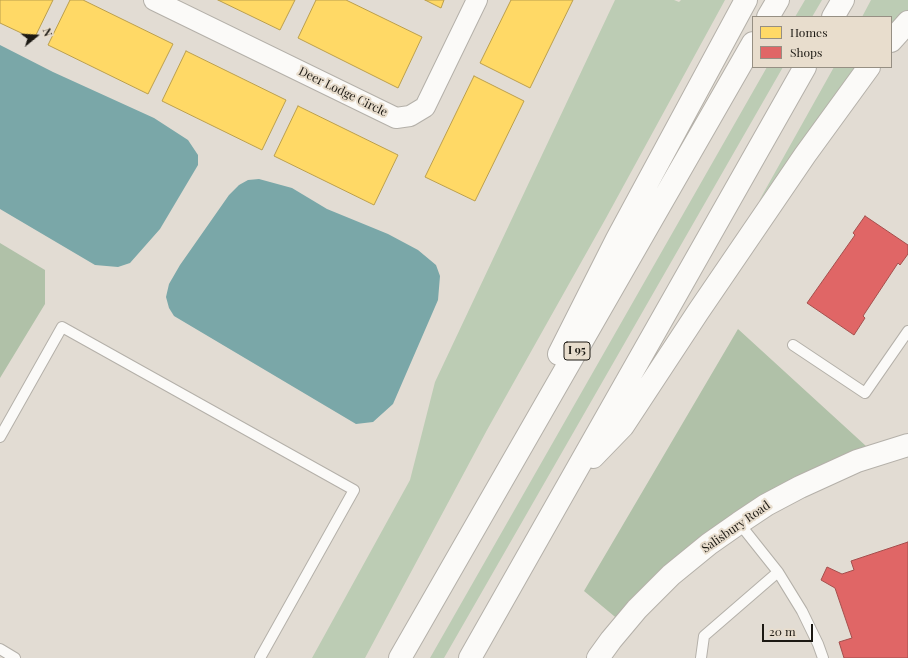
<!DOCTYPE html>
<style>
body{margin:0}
#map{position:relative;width:908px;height:658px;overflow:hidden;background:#e2dcd3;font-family:"Playfair Display",serif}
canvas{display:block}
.legend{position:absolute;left:752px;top:16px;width:140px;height:52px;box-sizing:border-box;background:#e8ddcd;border:1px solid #968f83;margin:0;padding:5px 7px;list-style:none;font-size:12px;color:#1c1913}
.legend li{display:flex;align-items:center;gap:8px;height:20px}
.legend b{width:20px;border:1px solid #968f83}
.north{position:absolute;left:16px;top:16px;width:40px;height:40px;-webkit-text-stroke:3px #e8ddcd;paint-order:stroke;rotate:72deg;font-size:11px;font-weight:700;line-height:16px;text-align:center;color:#1c1913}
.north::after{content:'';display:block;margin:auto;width:14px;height:18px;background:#1c1913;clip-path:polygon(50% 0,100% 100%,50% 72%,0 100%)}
.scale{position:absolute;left:762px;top:624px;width:51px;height:18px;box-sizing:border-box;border:2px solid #1c1913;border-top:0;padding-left:5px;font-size:12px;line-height:14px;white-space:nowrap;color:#1c1913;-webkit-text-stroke:3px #e8ddcd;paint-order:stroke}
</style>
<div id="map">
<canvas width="908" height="658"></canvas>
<ul class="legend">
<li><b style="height:11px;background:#ffd966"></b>Homes</li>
<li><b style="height:11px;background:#e06666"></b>Shops</li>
</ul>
<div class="north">N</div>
<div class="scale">20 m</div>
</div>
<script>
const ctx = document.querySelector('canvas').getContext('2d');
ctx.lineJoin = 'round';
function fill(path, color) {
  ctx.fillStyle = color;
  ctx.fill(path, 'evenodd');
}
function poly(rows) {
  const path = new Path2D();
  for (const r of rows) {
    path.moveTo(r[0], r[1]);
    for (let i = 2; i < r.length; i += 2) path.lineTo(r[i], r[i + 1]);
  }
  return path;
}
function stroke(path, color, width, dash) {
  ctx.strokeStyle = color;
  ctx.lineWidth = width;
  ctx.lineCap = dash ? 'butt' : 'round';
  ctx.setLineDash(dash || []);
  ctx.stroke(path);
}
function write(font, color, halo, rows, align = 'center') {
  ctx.font = font + ' "Playfair Display",serif';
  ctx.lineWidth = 4;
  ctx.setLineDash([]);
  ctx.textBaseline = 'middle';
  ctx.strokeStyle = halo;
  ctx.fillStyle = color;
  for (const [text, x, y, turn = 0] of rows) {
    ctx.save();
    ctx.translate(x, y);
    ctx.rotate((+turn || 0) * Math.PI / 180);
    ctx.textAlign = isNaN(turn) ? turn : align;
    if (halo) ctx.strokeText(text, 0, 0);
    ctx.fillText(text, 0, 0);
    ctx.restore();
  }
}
const green = poly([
 [615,0,674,0,679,2,681,0,725,0,606,218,487,430,365,658,312,658,410,480,435,382],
 [805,0,822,0,812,17,795,17],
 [871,0,908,0,908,11,891,30,891,17,862,17],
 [767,67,783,67,444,658,430,658],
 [834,67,860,67,759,201]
]);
const forest = poly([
 [0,243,45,270,45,304,0,378],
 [738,329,866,446,827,462,786,482,737,512,620,621,584,591]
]);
const water = poly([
 [0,45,53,72,154,118,188,140,198,155,198,165,160,229,130,263,118,267,95,265,0,209],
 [259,179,292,188,327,209,388,234,418,250,436,265,440,276,438,300,393,404,373,422,356,424,174,316,169,308,166,297,169,284,180,265,229,195,239,185,248,180]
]);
const homes = poly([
 [0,0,53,0,34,39,0,23,0,0],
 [70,0,83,0,173,44,148,94,48,45,70,0],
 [218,0,295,0,280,30,218,0],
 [316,0,346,0,422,37,398,88,298,38,316,0],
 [425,0,444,0,441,8,425,0],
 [511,0,573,0,530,88,480,63,511,0],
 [186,51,286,100,262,150,162,101,186,51],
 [474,76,524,101,475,201,425,177,474,76],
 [298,106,398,155,374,205,274,156,298,106]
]);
const shops = poly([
 [865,216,908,245,908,254,900,265,898,263,863,316,865,318,854,335,807,303,855,235,853,233,865,216],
 [908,542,908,658,844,658,839,642,852,638,835,588,821,580,827,567,842,574,854,570,851,561,908,542]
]);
const service = poly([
 [793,345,865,393,908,331],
 [0,437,62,327,354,490,260,658],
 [739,523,778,572,802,611,818,644,823,658],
 [0,649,15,658],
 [701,658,704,636,778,572]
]);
const minor = poly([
 [154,0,396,118,410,116,425,107,477,0]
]);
const tertiary = poly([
 [598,658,611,640,637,609,671,575,709,544,739,523,766,505,800,487,857,461,908,445]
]);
const motorway = poly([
 [768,17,778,0],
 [833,17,843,0],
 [891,41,908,22],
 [559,354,617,239,746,0],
 [593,457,623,426,698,312,805,155,869,67],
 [400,658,753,43],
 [470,658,805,67]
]);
const shields = [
 [577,351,26]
];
const shieldNames = [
 ["I 95",577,351]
];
const streetNames = [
 ["Deer Lodge Circle",343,92,26],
 ["Salisbury Road",736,527,-35]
];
fill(green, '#bcccb4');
fill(forest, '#b0c1a8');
fill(water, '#7aa7a8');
fill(homes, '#ffd966');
stroke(homes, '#bb9f4d', 1);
fill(shops, '#e06666');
stroke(shops, '#a54f4d', 1);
stroke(service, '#b4b0a9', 12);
stroke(minor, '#b4b0a9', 22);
stroke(tertiary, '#b4b0a9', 24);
stroke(motorway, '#b4b0a9', 24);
stroke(service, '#fbfaf8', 10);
stroke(minor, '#fbfaf8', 20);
stroke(tertiary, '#fbfaf8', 22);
stroke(motorway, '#fbfaf8', 22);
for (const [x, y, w] of shields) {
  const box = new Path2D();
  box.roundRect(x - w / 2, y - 9, w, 18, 3);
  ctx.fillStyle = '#e8ddcd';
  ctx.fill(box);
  stroke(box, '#1c1913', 1);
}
write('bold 11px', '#1c1913', null, shieldNames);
write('12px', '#1c1913', '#e8ddcd', streetNames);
</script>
